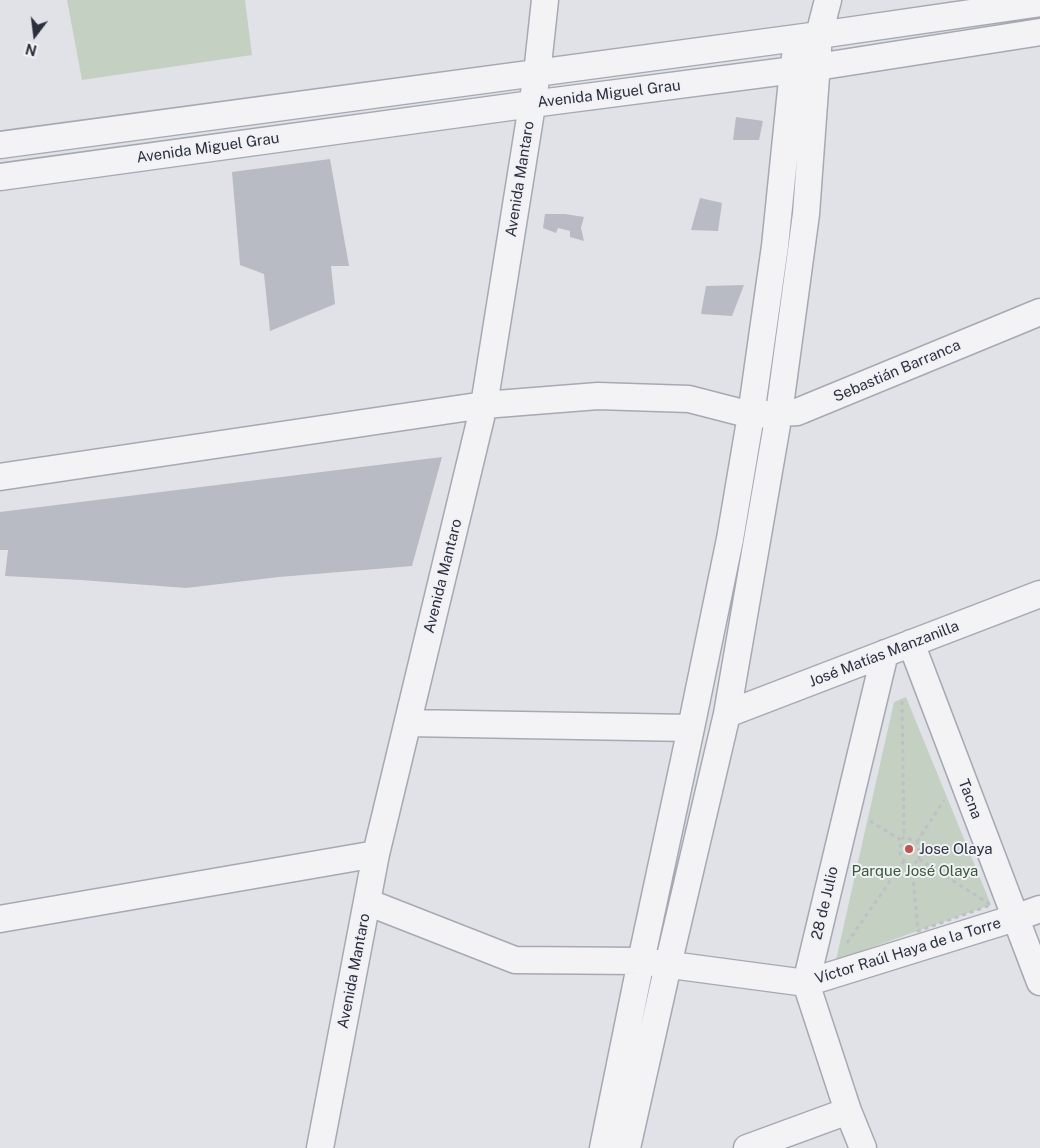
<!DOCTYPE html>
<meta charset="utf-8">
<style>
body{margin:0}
#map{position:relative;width:1040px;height:1148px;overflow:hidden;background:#e0e2e8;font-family:"Public Sans",sans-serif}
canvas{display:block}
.north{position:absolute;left:10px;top:10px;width:50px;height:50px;-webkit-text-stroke:4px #f0f1f5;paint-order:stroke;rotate:195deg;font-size:14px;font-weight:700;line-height:20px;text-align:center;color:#2b2f3e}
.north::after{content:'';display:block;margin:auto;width:18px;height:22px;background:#2b2f3e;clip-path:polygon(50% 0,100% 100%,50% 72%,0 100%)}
</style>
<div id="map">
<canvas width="1040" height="1148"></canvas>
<div class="north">N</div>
</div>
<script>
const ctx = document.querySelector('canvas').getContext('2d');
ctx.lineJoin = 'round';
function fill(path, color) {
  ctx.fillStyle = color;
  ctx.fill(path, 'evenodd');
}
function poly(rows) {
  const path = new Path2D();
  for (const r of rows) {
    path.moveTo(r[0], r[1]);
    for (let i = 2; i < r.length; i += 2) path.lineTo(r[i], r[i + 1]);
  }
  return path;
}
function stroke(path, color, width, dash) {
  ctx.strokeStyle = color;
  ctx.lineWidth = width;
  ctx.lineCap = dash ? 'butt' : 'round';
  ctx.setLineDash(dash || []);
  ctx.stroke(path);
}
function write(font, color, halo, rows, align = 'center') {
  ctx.font = font + ' "Public Sans",sans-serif';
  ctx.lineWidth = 4;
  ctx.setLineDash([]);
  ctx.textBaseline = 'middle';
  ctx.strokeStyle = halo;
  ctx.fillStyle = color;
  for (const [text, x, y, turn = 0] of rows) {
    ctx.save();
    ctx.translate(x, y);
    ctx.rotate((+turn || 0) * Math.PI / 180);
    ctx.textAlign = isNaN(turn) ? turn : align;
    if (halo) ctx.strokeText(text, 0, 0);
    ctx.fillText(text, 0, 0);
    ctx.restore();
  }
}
const green = poly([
 [67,0,245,0,252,55,82,80],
 [906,697,991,905,836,960,894,702]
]);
const building = poly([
 [736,117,763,121,759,140,733,140],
 [330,159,349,266,331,266,335,304,270,331,264,274,240,265,232,172],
 [700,198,722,203,718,231,691,230],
 [545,214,565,214,584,217,581,228,584,241,570,237,570,231,558,228,556,233,543,228],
 [744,285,732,316,701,314,706,286],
 [442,457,412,566,279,577,186,588,81,580,5,576,8,550,0,550,0,512]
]);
const path = poly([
 [902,701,904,837],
 [870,821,901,840],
 [917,842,944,800],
 [919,859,991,905,918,931,912,866,919,859],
 [912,866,904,861,900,854,901,840,904,837,917,842,919,851,919,859],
 [847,943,904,861]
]);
const minor = poly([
 [0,145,819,35,1040,3],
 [0,177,532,104,817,67,1040,32],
 [0,477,484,405,598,396,689,399,751,415,797,412,1040,312],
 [911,643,1040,982],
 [727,714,1040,594],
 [408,723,691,728],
 [367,902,515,960,641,961,806,983,1015,918,1040,909],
 [0,919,376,854],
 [320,1148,376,854,484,405,537,74,545,0],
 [603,1148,641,961,691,728,730,539,751,415,775,246,793,70,798,38],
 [627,1148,668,965,727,714,779,413,806,214,819,35,828,0],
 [747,1148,848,1111],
 [863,1148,848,1111,806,983,885,653]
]);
const markers = [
 [909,849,5,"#c05252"]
];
const streetNames = [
 ["Avenida Miguel Grau",609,94,-7],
 ["Avenida Miguel Grau",208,148,-8],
 ["Avenida Mantaro",520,179,-81],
 ["Sebastián Barranca",897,371,-23],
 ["Avenida Mantaro",443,576,-76],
 ["José Matías Manzanilla",884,654,-21],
 ["Tacna",970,799,69],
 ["28 de Julio",825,903,-77],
 ["Víctor Raúl Haya de la Torre",908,951,-17],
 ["Avenida Mantaro",354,971,-79]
];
const poiNames = [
 ["Jose Olaya",919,849]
];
const parkNames = [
 ["Parque José Olaya",915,871]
];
fill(green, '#c4d1c2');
fill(building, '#b8bbc4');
stroke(minor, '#a6a9b2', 29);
stroke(path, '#bfc0c6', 3, [4, 4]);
stroke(minor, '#f3f3f6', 26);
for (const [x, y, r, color] of markers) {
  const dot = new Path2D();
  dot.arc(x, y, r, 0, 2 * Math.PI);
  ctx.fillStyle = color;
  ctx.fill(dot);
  stroke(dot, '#f0f1f5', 2);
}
write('15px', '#2b2f3e', '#f0f1f5', streetNames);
write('15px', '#2b2f3e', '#f0f1f5', poiNames, 'left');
write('15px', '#3b5839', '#f0f1f5', parkNames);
</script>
